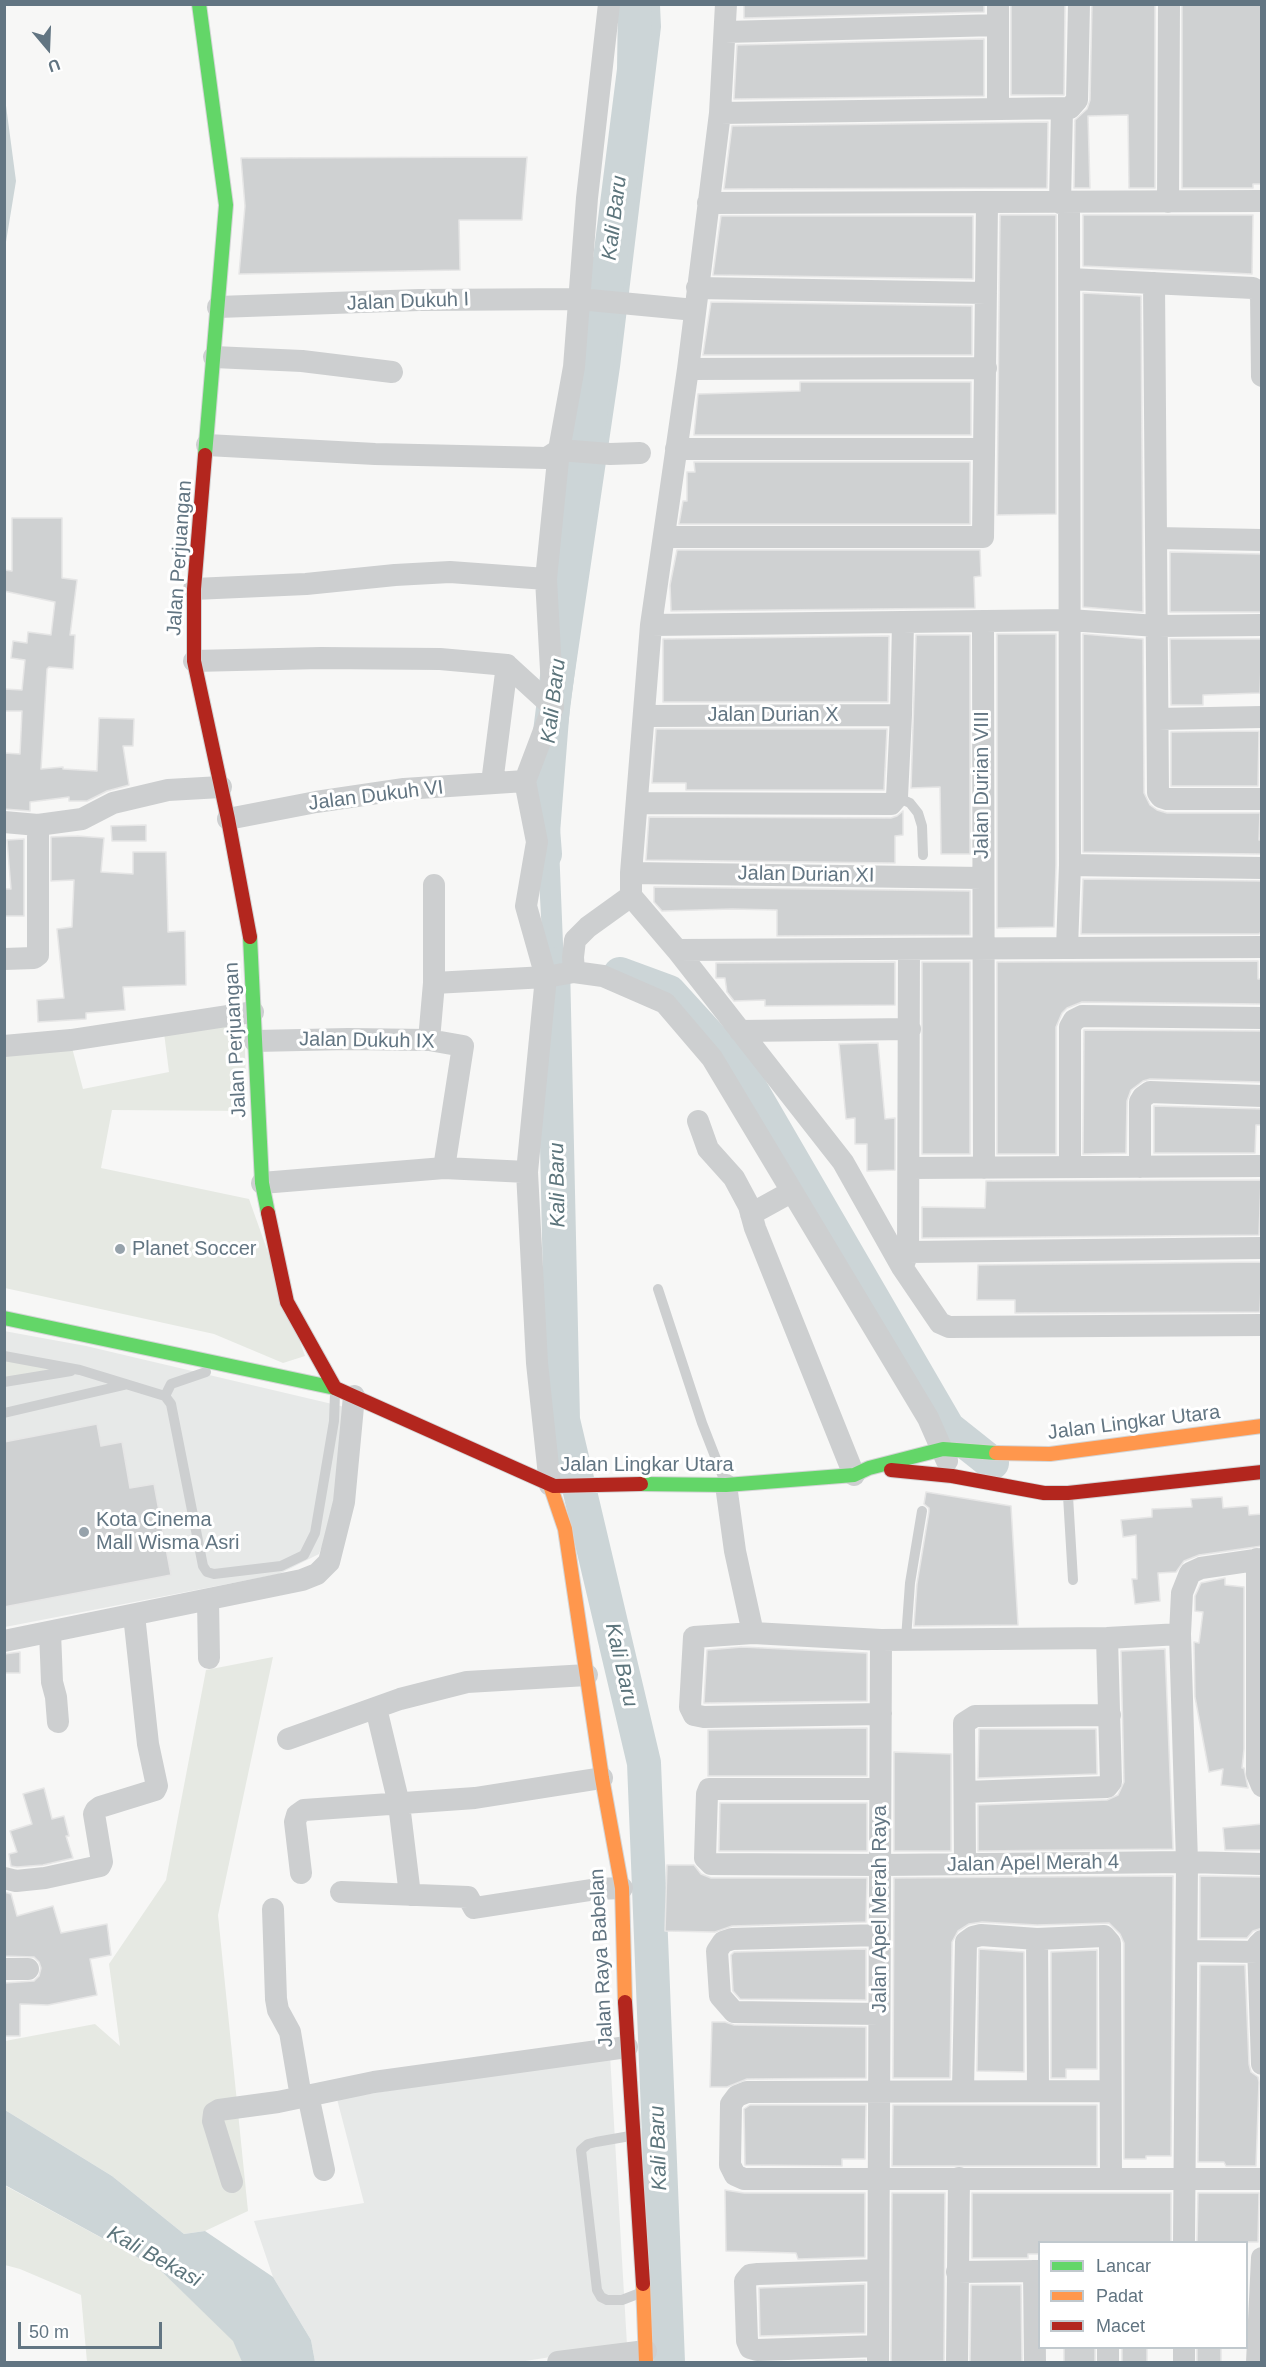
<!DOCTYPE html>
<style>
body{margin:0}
#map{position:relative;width:1266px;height:2367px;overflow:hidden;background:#f7f7f6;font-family:Helvetica,sans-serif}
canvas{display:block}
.frame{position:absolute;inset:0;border:6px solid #627582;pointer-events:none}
.legend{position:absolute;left:1038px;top:2241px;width:210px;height:108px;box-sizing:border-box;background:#fff;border:2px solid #c0c8cd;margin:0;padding:8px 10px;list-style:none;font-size:18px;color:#627582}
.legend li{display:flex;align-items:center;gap:12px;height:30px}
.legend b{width:30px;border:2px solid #c0c8cd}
.north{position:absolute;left:18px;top:18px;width:60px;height:60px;-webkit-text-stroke:4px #fff;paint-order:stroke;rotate:161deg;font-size:16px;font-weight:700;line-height:24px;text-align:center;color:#627582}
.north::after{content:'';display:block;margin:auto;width:21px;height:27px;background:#627582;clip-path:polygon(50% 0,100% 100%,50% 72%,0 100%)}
.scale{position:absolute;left:18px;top:2322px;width:144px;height:27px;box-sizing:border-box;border:3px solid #627582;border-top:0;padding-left:8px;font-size:18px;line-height:21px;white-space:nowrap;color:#627582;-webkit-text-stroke:4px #fff;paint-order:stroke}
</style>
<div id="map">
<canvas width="1266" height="2367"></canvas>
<div class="frame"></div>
<ul class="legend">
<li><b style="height:8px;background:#63d668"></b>Lancar</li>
<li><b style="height:8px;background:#ff974d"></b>Padat</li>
<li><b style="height:8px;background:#b3261e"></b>Macet</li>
</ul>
<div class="north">U</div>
<div class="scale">50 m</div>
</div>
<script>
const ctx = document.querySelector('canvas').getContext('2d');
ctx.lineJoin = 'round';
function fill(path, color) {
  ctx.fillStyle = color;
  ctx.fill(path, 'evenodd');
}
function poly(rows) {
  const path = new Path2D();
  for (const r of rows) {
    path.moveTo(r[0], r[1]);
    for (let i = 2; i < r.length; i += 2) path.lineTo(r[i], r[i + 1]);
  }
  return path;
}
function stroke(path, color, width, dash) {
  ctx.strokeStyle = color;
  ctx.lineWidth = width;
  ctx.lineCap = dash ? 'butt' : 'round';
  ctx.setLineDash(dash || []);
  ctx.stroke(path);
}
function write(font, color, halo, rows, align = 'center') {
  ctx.font = font + ' Helvetica,sans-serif';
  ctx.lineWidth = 6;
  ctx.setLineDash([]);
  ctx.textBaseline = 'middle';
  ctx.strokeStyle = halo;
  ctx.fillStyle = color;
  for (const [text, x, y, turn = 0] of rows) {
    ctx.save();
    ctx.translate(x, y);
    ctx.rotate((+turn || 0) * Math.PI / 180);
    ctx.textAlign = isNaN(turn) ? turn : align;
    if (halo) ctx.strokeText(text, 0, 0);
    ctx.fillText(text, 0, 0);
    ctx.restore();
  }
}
const built = poly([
 [4,1331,86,1346,345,1407,334,1515,319,1554,279,1574,5,1627],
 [610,2055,627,2345,519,2362,315,2362,311,2340,273,2277,254,2221,364,2203,337,2099]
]);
const green = poly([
 [244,1020,247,1111,112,1110,101,1168,249,1199,305,1356,283,1363,214,1334,5,1288,4,1052,71,1044,83,1089,169,1072,164,1033],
 [5,1356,80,1370,5,1382],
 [273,1657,218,1915,248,2211,205,2231,184,2234,112,2176,5,2110,5,2041,95,2024,120,2046,109,1964,166,1880,206,1670],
 [4,2185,159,2269,234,2341,242,2362,87,2362,81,2295,20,2269,5,2265]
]);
const water = poly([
 [637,5,660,5,661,27,620,367,570,706,559,846,564,968,544,972,537,842,553,707,584,523,622,178],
 [5,98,16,181,5,248,4,248],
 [5,2110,112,2176,184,2234,205,2231,273,2277,311,2340,315,2362,242,2362,233,2341,159,2269,5,2185]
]);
const river = poly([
 [545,854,541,803,634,70,635,4],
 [553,964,563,1420,644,1763,668,2362],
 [620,974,669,992,740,1070,948,1428,992,1463]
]);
const building = poly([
 [744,4,984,4,984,12,744,18,744,4],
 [1011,4,1065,4,1064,95,1011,95,1011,4],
 [1092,4,1155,4,1155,188,1129,188,1128,115,1088,116,1090,188,1074,188,1075,120,1087,109,1090,100,1092,4],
 [1182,4,1261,4,1261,184,1253,184,1253,188,1182,188,1182,4],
 [984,39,984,96,734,99,737,45,984,39],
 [1048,122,1047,188,724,189,732,126,1048,122],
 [527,157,522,220,459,220,460,270,239,274,245,206,241,158,527,157],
 [1000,215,1056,215,1056,514,997,515,1000,215],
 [1083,215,1253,215,1252,274,1083,266,1083,215],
 [721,216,973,216,973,279,713,275,721,216],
 [1083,293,1141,296,1143,612,1083,607,1083,293],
 [711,302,972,306,972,355,703,355,711,302],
 [800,382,971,382,971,435,694,435,698,394,800,391,800,382],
 [694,462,970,462,970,524,679,524,683,501,687,501,687,472,695,472,694,462],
 [12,518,62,518,62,578,77,580,70,635,75,635,73,669,49,667,47,669,41,769,63,767,63,769,97,771,99,718,134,719,133,746,123,746,129,785,107,791,87,801,69,801,69,797,30,802,30,811,4,809,4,753,20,754,22,711,4,711,4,689,22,690,25,660,11,658,13,641,27,643,28,632,51,635,55,602,4,591,4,570,12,571,12,518],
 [677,550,980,550,981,576,974,577,975,608,671,611,670,585,677,550],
 [1170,552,1262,554,1262,612,1170,612,1170,552],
 [997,634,1056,634,1056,865,1054,927,997,928,997,634],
 [1083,634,1143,639,1144,793,1150,805,1157,810,1167,813,1260,813,1259,840,1262,840,1262,854,1083,852,1083,634],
 [916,635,970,635,970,854,941,854,940,787,911,788,916,635],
 [889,636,888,702,663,702,663,639,889,636],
 [1170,639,1262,639,1260,693,1203,695,1203,705,1171,705,1170,639],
 [656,729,887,729,884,790,686,790,686,783,652,783,656,729],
 [1259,731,1258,786,1171,786,1171,732,1259,731],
 [903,811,903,835,895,836,895,863,646,860,649,817,891,818,897,816,903,811],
 [146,825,146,841,112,841,111,826,146,825],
 [77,836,104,838,101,872,133,874,133,852,166,852,168,932,185,931,186,985,123,987,125,1010,86,1013,86,1019,38,1022,37,1000,64,998,57,929,72,927,74,880,51,881,51,837,77,836],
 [24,839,24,916,5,916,4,889,11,889,7,840,24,839],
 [1083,879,1262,881,1261,932,1259,934,1081,934,1083,879],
 [654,887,970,891,970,935,777,936,777,910,732,909,662,911,654,902,654,887],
 [1258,961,1258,979,1262,979,1262,1004,1082,1002,1067,1008,1062,1013,1056,1027,1056,1154,997,1154,997,962,1258,961],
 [895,962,895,1005,765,1006,765,1000,734,1001,727,992,725,978,716,978,716,963,895,962],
 [922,962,970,962,970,1154,922,1154,922,962],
 [1084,1030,1262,1031,1262,1082,1150,1079,1143,1081,1131,1090,1127,1101,1126,1153,1083,1154,1084,1030],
 [878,1043,885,1119,895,1118,895,1170,867,1171,867,1144,855,1144,855,1118,846,1119,839,1044,878,1043],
 [1154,1106,1262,1109,1262,1125,1256,1125,1255,1153,1154,1153,1154,1106],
 [1261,1180,1259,1235,922,1238,922,1207,985,1208,986,1181,1261,1180],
 [1262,1262,1260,1312,1015,1313,1015,1300,977,1300,978,1265,1262,1262],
 [97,1424,101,1446,122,1442,130,1488,154,1484,171,1575,4,1607,4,1442,97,1424],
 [926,1492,1011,1506,1018,1625,914,1626,917,1584,929,1512,929,1508,924,1504,926,1492],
 [1222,1497,1223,1508,1248,1506,1249,1515,1262,1514,1262,1546,1199,1555,1184,1561,1176,1572,1158,1573,1160,1601,1135,1604,1132,1579,1137,1579,1136,1535,1123,1537,1121,1520,1152,1517,1152,1509,1192,1507,1191,1499,1222,1497],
 [1225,1578,1225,1585,1244,1587,1244,1749,1242,1768,1244,1768,1248,1788,1221,1785,1223,1769,1209,1772,1195,1697,1194,1642,1199,1643,1203,1612,1195,1611,1195,1596,1201,1583,1225,1578],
 [742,1647,867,1653,867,1701,704,1703,707,1650,742,1647],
 [1165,1649,1173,1849,978,1851,978,1805,1107,1800,1118,1795,1124,1782,1121,1651,1165,1649],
 [20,1652,20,1673,4,1673,4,1654,20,1652],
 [867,1728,867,1776,708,1776,708,1730,867,1728],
 [979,1729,1096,1729,1097,1774,978,1778,979,1729],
 [894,1752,951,1754,951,1851,894,1851,894,1752],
 [44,1788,52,1819,64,1816,69,1836,66,1836,73,1858,43,1865,17,1867,11,1866,9,1854,17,1852,10,1831,32,1824,23,1794,44,1788],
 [720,1803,867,1803,867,1851,719,1851,720,1803],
 [1262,1824,1262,1850,1225,1850,1223,1828,1262,1824],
 [667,1865,694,1865,701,1874,711,1878,867,1878,866,1922,732,1926,715,1932,665,1931,667,1865],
 [1173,1876,1171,2156,1146,2156,1146,2159,1124,2159,1124,1943,1120,1934,1109,1923,1037,1925,982,1922,969,1924,958,1931,952,1942,950,2078,893,2078,894,1878,1173,1876],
 [1200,1876,1262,1877,1262,1928,1253,1931,1247,1938,1200,1938,1200,1876],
 [4,1892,11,1894,17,1916,53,1906,61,1933,107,1924,111,1955,90,1959,97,1995,48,2005,20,2004,20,2036,4,2036,4,1983,34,1981,39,1976,41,1968,39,1962,34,1957,4,1956,4,1892],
 [866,1949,866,2000,740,1999,733,1991,731,1955,734,1952,866,1949],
 [979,1949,1024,1952,1024,2072,977,2071,979,1949],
 [1097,1950,1097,2069,1066,2069,1066,2078,1051,2078,1051,1952,1097,1950],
 [1200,1965,1245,1965,1249,2064,1251,2072,1258,2077,1259,2082,1256,2166,1226,2166,1224,2162,1198,2162,1200,1965],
 [712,2022,725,2022,734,2025,866,2027,866,2078,747,2079,727,2087,710,2087,712,2022],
 [750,2105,866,2105,865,2159,842,2159,842,2166,745,2165,744,2109,750,2105],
 [893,2105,1097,2105,1097,2166,892,2166,893,2105],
 [725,2190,744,2193,865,2193,865,2257,798,2259,796,2253,726,2251,725,2190],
 [892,2193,945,2193,944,2361,891,2362,892,2193],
 [972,2193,1171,2193,1171,2242,1040,2242,1040,2254,1028,2254,1028,2258,972,2258,972,2193],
 [1198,2193,1259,2193,1258,2242,1197,2242,1198,2193],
 [865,2284,865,2333,760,2336,759,2288,865,2284],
 [971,2285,1021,2285,1022,2362,970,2362,971,2285],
 [1064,2348,1095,2348,1095,2362,1064,2362,1064,2348],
 [1122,2348,1147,2348,1147,2362,1122,2362,1122,2348],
 [1197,2348,1221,2348,1221,2362,1197,2362,1197,2348],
 [865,2360,865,2362,787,2362,865,2360]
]);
const lane = poly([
 [897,797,910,803,918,813,922,826,923,855],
 [658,1289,702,1423,725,1482],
 [4,1356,80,1370,165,1396,171,1404,203,1566,207,1572,214,1574,281,1566,304,1555,315,1533,334,1421,335,1393],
 [4,1382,71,1371],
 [165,1396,171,1384,206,1372],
 [4,1413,124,1385],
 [1068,1496,1073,1580],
 [906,1639,910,1583,922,1511],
 [630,2136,596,2142,588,2144,581,2150,597,2290,601,2297,607,2300,622,2300,640,2293]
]);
const street = poly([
 [726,4,720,113,688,369,651,625,631,873,631,896,677,950,843,1162,902,1267,940,1323,949,1327,1262,1325],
 [725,32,998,25],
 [998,107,998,4],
 [720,113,1070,108,1077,100,1079,4],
 [1168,202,1169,4],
 [708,203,1262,201],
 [1060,203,1062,109],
 [1070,279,1253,288,1261,294,1262,376],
 [1154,283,1158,793,1161,797,1167,799,1262,799],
 [697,288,986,293],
 [218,307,419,300,579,299,695,310],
 [214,357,302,361,392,372],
 [688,369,986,368],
 [207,445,375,454,547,458,559,450,610,454,640,453],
 [676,449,983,449],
 [664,537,983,537,987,203],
 [1156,538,1262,540],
 [194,589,306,584,395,575,450,572,546,579],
 [983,621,984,1168],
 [651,625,1069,620,1157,626,1262,625],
 [194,661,321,658,440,659,507,665,553,707],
 [645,716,901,715],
 [1158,719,1262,717],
 [492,783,507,665],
 [637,803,891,804,897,797,901,715,903,623],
 [228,819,316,802,404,789,525,781],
 [4,822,38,825,82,819,113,803,168,790,221,787],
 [1070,865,1262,868],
 [631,873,982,878],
 [1067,948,1070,865,1069,202],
 [677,950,1262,947],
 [4,959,34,958,38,955,38,825],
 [574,972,603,976,665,1003,712,1058,928,1418,947,1461],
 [434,983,546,977,574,972,573,957,575,940,588,927,631,896],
 [740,1031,910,1029],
 [429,1040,434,983,434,885],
 [255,1041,348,1039,429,1040,463,1046,444,1168],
 [4,1046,71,1040,253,1012],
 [698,1121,708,1149,734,1178,749,1206,755,1228,854,1475],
 [1070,1167,1070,1027,1074,1020,1082,1016,1262,1018],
 [1140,1167,1140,1102,1143,1097,1150,1092,1262,1096],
 [910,1168,1262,1166],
 [262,1183,444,1168,527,1172],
 [751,1214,791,1192],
 [908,1252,1262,1248],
 [903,1266,908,1252,909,949],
 [550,1485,537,1363,527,1172,546,977,526,906,537,842,525,781,553,707,546,579,559,450,574,367,587,198,609,4],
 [726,1485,735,1551,753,1633],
 [1257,1559,1257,1774,1262,1786],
 [208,1600,209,1658],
 [50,1632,52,1682,56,1697,58,1722],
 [4,1641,302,1580,317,1574,329,1562,344,1502,354,1396],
 [376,1708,399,1804,410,1895],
 [881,1714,704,1717,694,1715,690,1707,694,1637,753,1633,881,1640,1107,1638,1180,1634],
 [288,1739,400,1699,467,1682,587,1675],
 [880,1789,709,1789,707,1794,705,1858,711,1864,880,1865,1187,1862,1262,1864],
 [965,1792,1107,1787,1111,1782,1107,1638],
 [965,1864,964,1723,975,1716,1110,1715],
 [301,1873,295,1822,297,1815,304,1810,475,1798,602,1778],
 [4,1878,16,1881,45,1878,100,1866,102,1862,94,1814,96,1810,100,1807,155,1790,157,1786,148,1744,134,1615],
 [341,1892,468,1897,474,1908,597,1889,622,1888],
 [273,1909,276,1999,278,2010,290,2032,301,2097],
 [1037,1939,1038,2090],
 [1262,1941,1258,1945,1262,2064],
 [1187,1951,1259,1952],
 [4,1969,28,1969],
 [879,2014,734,2012,720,1996,717,1951,723,1942,732,1939,879,1935],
 [963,2090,966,1942,973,1937,981,1935,1037,1939,1104,1936,1110,1943,1111,2179],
 [1110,2091,747,2092,737,2096,731,2104,730,2165,735,2175,744,2179,1262,2179],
 [308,2095,324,2170],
 [232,2182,213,2121,214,2113,219,2110,278,2102,374,2082,627,2047],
 [1184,2242,1187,1862,1180,1634,1182,1593,1190,1573,1201,1568,1262,1559],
 [1034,2271,1035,2362],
 [957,2272,1040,2271],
 [878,2346,757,2350,750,2348,747,2341,745,2281,750,2275,758,2274,878,2270],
 [1108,2348,1108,2362],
 [1184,2348,1184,2362],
 [558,2362,646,2351],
 [878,2362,881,1640],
 [957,2362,959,2178],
 [1257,2362,1262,2258]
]);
const fast = poly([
 [199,4,226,205,205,455],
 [250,937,262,1183,268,1213],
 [4,1318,335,1388],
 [641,1484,726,1485,854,1475,869,1468,943,1449,996,1453]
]);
const slow = poly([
 [996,1453,1050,1454,1262,1426],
 [550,1485,565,1529,602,1778,622,1888,625,2002],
 [643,2284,646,2362]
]);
const jam = poly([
 [205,455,194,589,194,661,228,819,250,937],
 [268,1213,287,1302,335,1388,554,1486,641,1484],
 [891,1470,952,1476,1044,1493,1068,1493,1262,1472],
 [625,2002,643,2284]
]);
const markers = [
 [120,1249,6,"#96a2ab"],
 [84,1532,6,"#96a2ab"]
];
const streetNames = [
 ["Jalan Dukuh I",408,302,-2],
 ["Jalan Perjuangan",180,558,-86],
 ["Jalan Durian X",773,715],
 ["Jalan Durian VIII",982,785,-90],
 ["Jalan Dukuh VI",376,796,-7],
 ["Jalan Durian XI",806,875,1],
 ["Jalan Perjuangan",236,1040,-93],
 ["Jalan Dukuh IX",367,1041,1],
 ["Jalan Lingkar Utara",1134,1423,-7],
 ["Jalan Lingkar Utara",647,1465],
 ["Jalan Apel Merah 4",1033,1864,-1],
 ["Jalan Apel Merah Raya",880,1909,-90],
 ["Jalan Raya Babelan",602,1958,-93]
];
const poiNames = [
 ["Planet Soccer",132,1249],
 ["Kota Cinema",96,1520],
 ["Mall Wisma Asri",96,1543]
];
const waterNames = [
 ["Kali Baru",615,218,-83],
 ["Kali Baru",554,701,-83],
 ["Kali Baru",558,1185,-91],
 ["Kali Baru",621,1665,77],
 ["Kali Baru",659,2148,-92],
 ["Kali Bekasi",154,2257,29]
];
fill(built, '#e7e9e8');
fill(green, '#e6e9e3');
fill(water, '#ccd5d7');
stroke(river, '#ccd5d7', 34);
fill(building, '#cfd1d2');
stroke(building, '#e6e6e6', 1.5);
stroke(fast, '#d4d5d6', 16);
stroke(slow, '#d4d5d6', 16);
stroke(jam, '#d4d5d6', 16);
stroke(lane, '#cdcfd0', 10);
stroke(street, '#cdcfd0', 22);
stroke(fast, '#63d668', 14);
stroke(slow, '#ff974d', 14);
stroke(jam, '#b3261e', 14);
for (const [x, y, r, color] of markers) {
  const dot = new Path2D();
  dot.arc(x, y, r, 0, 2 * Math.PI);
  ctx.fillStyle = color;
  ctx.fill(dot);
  stroke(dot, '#fff', 2);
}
write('20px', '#627582', '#fff', streetNames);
write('20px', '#627582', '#fff', poiNames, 'left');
write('italic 21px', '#5d757c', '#fff', waterNames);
</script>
